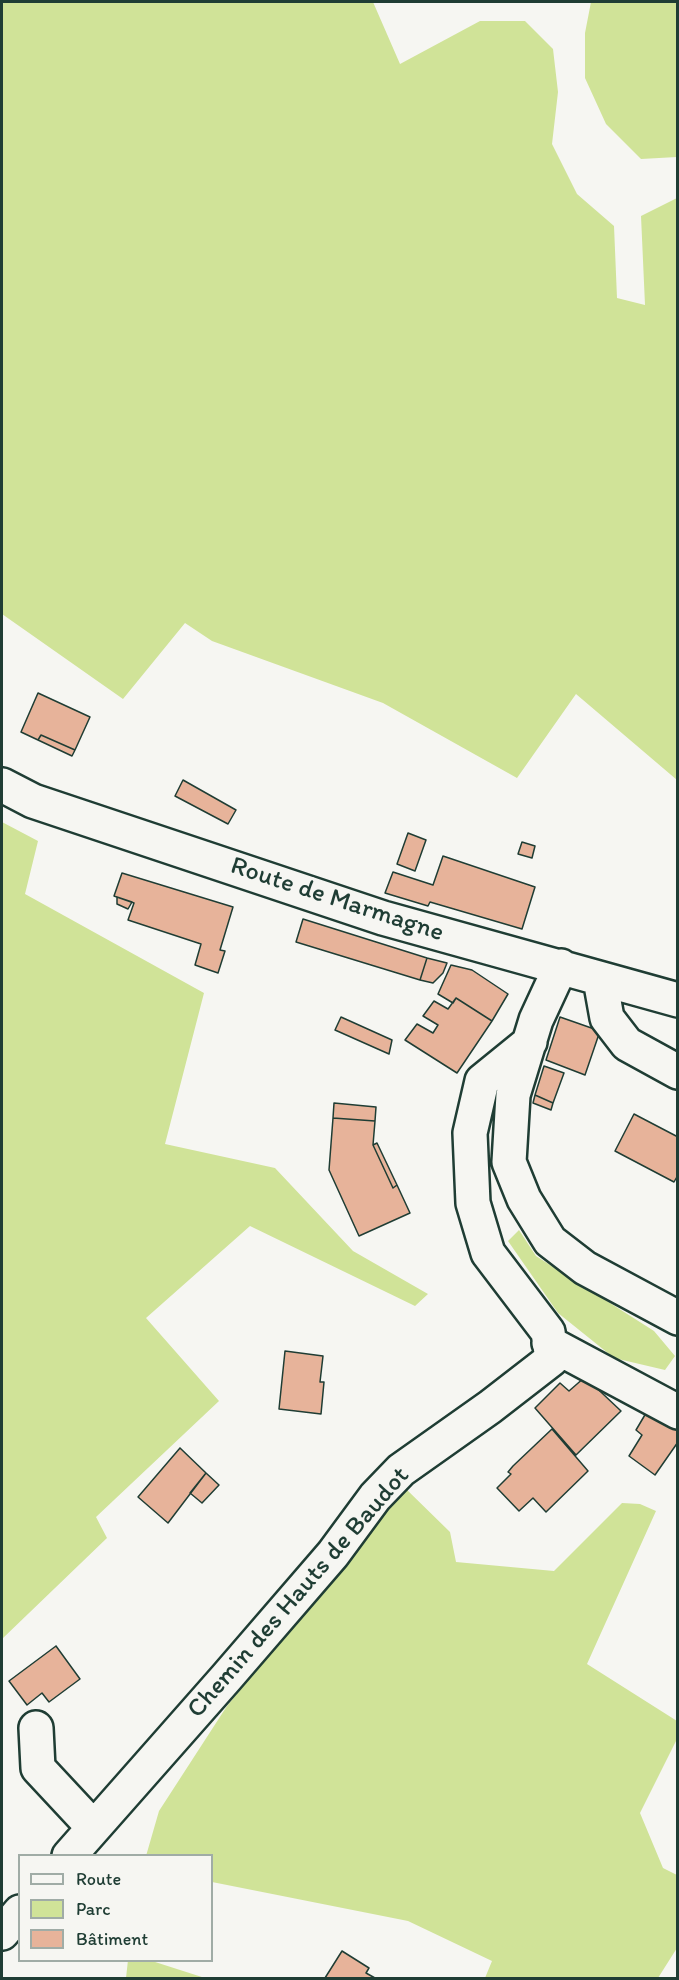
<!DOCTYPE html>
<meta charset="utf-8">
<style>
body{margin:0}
#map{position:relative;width:679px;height:1980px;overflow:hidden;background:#f6f6f2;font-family:Itim,sans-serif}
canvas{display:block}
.frame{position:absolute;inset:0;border:3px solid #1f3d34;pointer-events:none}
.legend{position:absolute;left:18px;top:1854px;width:195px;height:108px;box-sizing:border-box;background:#f6f6f2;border:2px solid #a0aca6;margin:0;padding:8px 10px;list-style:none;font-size:18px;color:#1f3d34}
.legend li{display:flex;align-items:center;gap:12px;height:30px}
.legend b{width:30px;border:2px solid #a0aca6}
</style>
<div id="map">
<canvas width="679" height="1980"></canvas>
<div class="frame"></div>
<ul class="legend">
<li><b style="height:8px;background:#f6f6f2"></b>Route</li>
<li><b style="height:16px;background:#d0e398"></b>Parc</li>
<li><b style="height:16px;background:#e7b39a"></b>Bâtiment</li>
</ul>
</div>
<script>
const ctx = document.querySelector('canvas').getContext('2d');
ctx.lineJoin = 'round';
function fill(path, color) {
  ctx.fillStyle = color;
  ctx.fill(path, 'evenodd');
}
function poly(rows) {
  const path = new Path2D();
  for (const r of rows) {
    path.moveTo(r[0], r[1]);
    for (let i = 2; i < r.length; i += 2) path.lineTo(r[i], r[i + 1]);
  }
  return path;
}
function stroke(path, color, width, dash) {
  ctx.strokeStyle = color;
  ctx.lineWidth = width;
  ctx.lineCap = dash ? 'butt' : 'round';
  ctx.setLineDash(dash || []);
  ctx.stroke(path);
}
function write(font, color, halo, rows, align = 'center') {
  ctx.font = font + ' Itim,sans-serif';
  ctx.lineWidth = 6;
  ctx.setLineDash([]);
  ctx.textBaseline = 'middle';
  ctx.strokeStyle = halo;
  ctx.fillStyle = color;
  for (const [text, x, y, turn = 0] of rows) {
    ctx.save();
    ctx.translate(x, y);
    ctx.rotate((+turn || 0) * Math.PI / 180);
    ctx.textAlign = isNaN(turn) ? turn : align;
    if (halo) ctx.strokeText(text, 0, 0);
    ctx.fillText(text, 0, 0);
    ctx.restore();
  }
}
const green = poly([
 [2,2,373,2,400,64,480,21,525,21,553,49,558,92,552,144,577,194,614,226,617,298,645,305,641,216,677,198,677,780,576,694,517,778,383,703,212,641,185,623,123,699,2,614],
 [591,2,677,2,677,157,641,159,606,124,585,78,585,33],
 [2,822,38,841,25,894,204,993,165,1144,275,1168,353,1251,428,1294,415,1306,250,1226,146,1318,219,1401,96,1517,107,1538,2,1639],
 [519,1230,536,1256,654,1331,675,1356,665,1370,614,1358,558,1313,508,1241],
 [404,1487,450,1532,456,1562,554,1571,622,1503,640,1504,656,1511,587,1664,677,1721,677,1739,640,1813,663,1868,677,1875,677,1948,658,1978,485,1978,492,1961,408,1921,212,1882,212,1856,146,1856,159,1811,227,1706],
 [128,1960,152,1961,205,1978,126,1978]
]);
const building = poly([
 [38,693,90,717,75,750,41,735,38,740,21,732,38,693],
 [41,735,75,750,72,756,38,740,41,735],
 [183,780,236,810,228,824,175,796,183,780],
 [408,833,426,840,415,871,397,864,408,833],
 [522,842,535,846,532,858,518,854,522,842],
 [443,856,535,887,522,929,430,902,428,906,385,893,393,872,433,885,443,856],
 [122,873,233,907,220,950,225,951,218,973,195,965,201,944,128,920,134,903,114,896,122,873],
 [117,897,132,902,128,909,117,904,117,897],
 [303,919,427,958,420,980,296,942,303,919],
 [427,958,447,963,443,973,433,983,420,980,427,958],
 [451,965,472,970,508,994,492,1021,456,998,453,1003,438,994,451,965],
 [456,998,492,1021,457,1073,405,1040,417,1024,433,1033,438,1025,423,1016,434,1001,448,1009,456,998],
 [341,1017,392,1040,389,1054,335,1030,341,1017],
 [560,1017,600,1031,585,1075,546,1060,560,1017],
 [544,1066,564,1073,553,1103,535,1095,544,1066],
 [535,1095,553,1103,551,1110,533,1103,535,1095],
 [334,1103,376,1107,375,1121,333,1118,334,1103],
 [634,1114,678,1137,678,1175,674,1182,615,1151,634,1114],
 [333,1118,375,1121,373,1145,393,1188,397,1185,410,1213,359,1236,329,1170,333,1118],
 [377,1143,397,1185,393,1188,373,1145,377,1143],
 [285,1351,323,1356,320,1382,324,1382,321,1414,279,1409,285,1351],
 [585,1377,621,1411,576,1455,535,1408,560,1383,569,1391,585,1377],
 [649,1408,678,1428,678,1442,655,1475,629,1456,642,1435,636,1430,649,1408],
 [552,1429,588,1471,546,1512,533,1498,519,1511,497,1488,511,1474,508,1472,513,1466,552,1429],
 [180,1448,206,1473,168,1523,138,1497,180,1448],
 [206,1473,219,1485,202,1503,190,1493,206,1473],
 [56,1646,80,1679,49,1702,42,1693,27,1705,9,1681,56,1646],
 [342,1951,369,1968,366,1973,375,1978,325,1978,342,1951]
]);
const minor = poly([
 [2,785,33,801,383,918,678,1000],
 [561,966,536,1020,513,1095,509,1162,524,1199,550,1241,585,1268,678,1318],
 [600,979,607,1018,627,1044,678,1072],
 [549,1343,678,1412],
 [36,1728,38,1768,93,1827],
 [69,1856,226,1678,333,1554,375,1497,401,1470,490,1407,552,1359,548,1332,488,1253,473,1203,470,1133,482,1081,530,1042],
 [2,1933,20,1912]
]);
const streetNames = [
 ["Route de Marmagne",337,900,18],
 ["Chemin des Hauts de Baudot",299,1593,-49]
];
fill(green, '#d0e398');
fill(building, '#e7b39a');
stroke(building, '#1f3d34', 1.5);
stroke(minor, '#1f3d34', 38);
stroke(minor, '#f6f6f2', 33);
write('26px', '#1f3d34', '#f6f6f2', streetNames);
</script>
